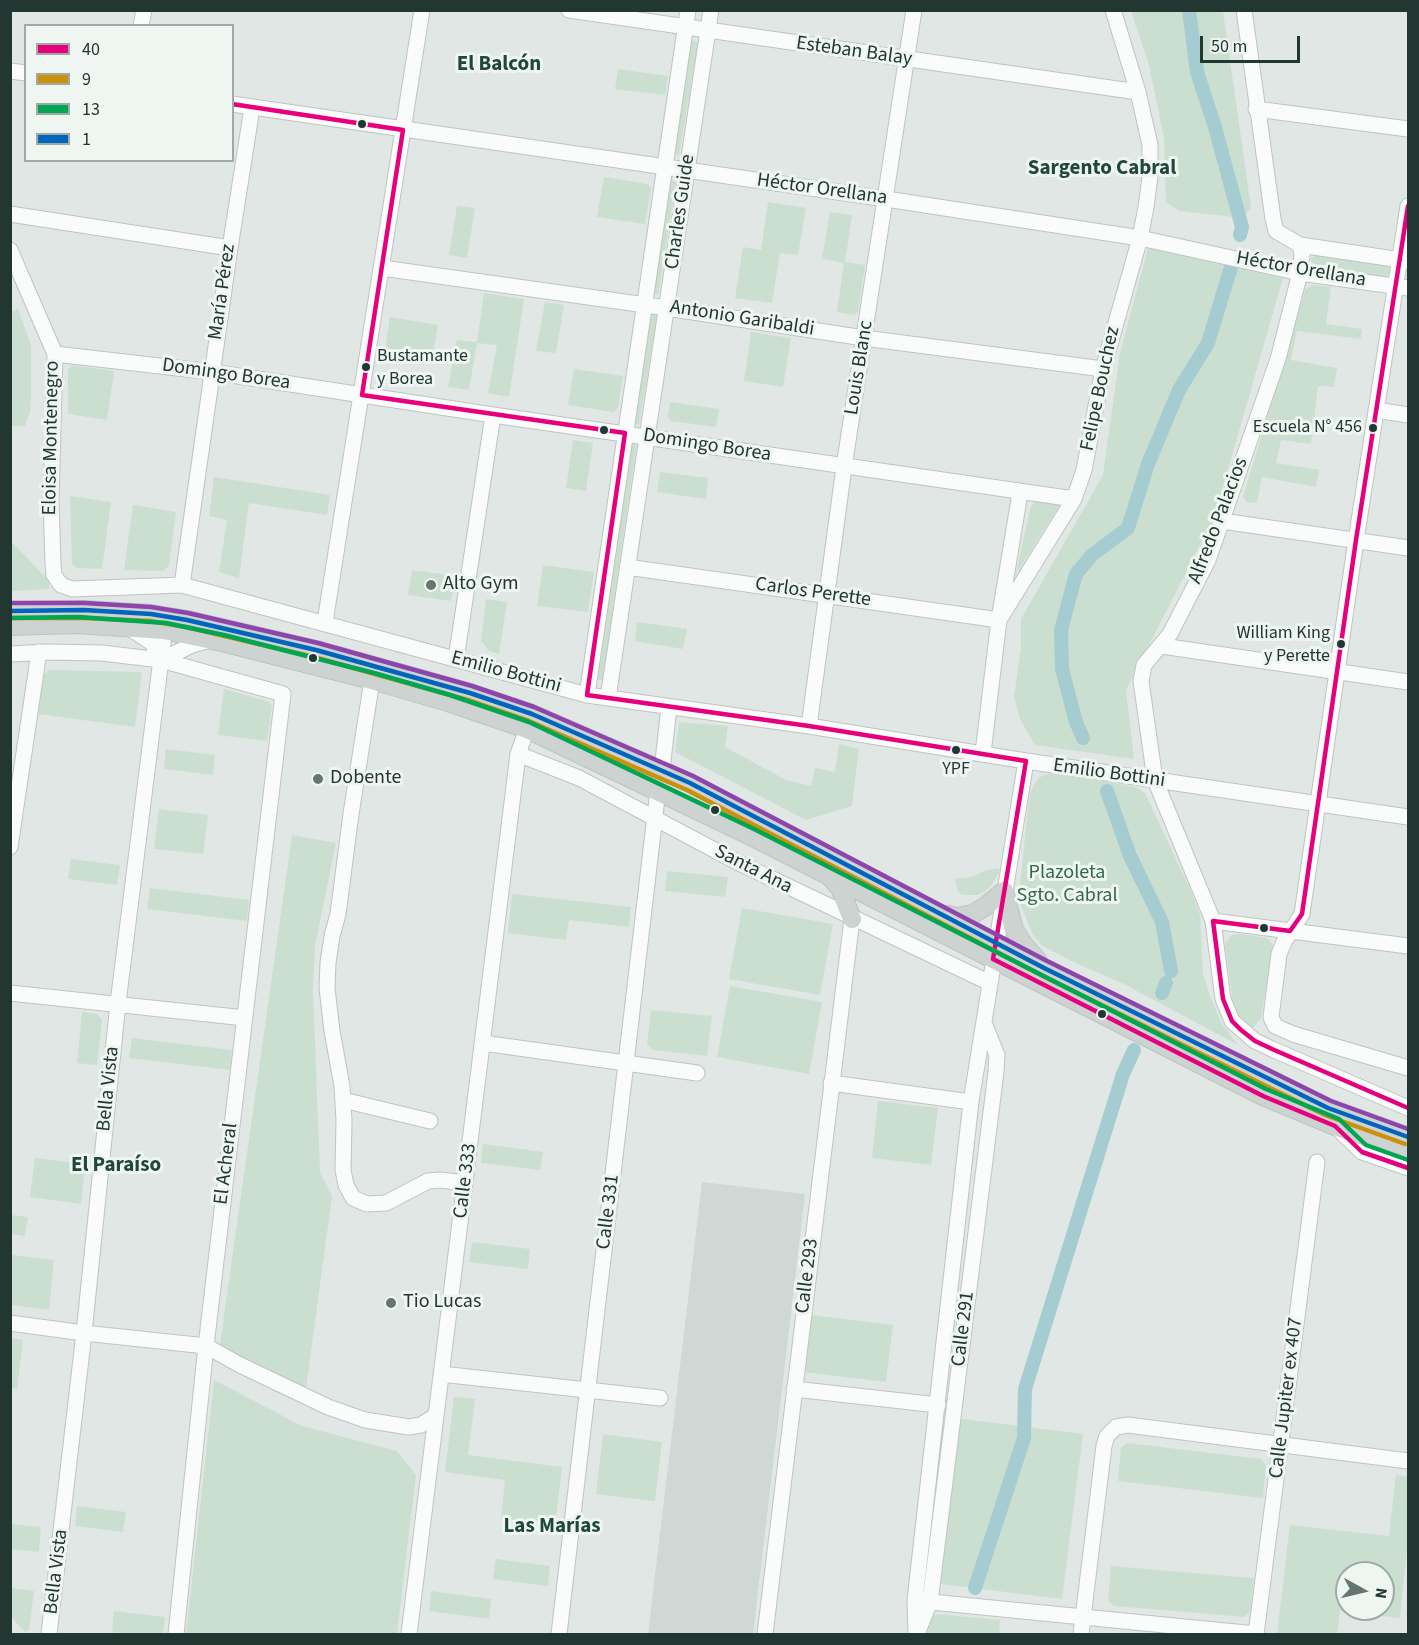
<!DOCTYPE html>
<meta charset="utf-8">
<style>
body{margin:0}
#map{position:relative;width:1419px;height:1645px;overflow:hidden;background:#e1e7e4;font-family:"Source Sans 3",sans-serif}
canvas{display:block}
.frame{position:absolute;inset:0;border:12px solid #223731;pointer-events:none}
.legend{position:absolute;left:24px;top:24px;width:210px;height:138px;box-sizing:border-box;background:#eff6f2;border:2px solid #9daaa5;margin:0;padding:8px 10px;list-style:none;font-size:18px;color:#223731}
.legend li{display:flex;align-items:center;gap:12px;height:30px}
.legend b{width:30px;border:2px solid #9daaa5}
.north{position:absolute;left:1335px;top:1561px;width:60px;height:60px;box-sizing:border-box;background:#eff6f2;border:2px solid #9daaa5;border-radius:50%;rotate:98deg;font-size:16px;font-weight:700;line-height:24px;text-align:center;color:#223731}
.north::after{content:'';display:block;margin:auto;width:21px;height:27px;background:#657570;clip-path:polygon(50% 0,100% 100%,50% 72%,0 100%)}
.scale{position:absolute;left:1200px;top:36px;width:100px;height:27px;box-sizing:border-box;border:3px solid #223731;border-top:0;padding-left:8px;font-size:18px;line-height:21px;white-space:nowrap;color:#223731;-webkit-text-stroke:4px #eff6f2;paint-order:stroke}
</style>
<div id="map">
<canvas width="1419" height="1645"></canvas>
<div class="frame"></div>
<ul class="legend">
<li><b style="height:8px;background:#e5007d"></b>40</li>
<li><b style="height:8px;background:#cc900a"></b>9</li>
<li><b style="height:8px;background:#00a651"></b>13</li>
<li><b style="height:8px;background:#0065bd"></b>1</li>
</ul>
<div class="north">N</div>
<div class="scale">50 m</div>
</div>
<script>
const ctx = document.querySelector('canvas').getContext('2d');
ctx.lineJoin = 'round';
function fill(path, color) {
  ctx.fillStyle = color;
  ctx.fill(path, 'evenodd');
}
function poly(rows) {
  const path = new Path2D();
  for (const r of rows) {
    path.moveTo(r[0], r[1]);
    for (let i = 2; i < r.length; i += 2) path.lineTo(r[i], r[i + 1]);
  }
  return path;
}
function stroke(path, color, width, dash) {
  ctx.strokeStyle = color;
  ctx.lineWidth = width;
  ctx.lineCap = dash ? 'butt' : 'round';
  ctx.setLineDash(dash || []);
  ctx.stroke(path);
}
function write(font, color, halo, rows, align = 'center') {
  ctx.font = font + ' "Source Sans 3",sans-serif';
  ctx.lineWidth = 6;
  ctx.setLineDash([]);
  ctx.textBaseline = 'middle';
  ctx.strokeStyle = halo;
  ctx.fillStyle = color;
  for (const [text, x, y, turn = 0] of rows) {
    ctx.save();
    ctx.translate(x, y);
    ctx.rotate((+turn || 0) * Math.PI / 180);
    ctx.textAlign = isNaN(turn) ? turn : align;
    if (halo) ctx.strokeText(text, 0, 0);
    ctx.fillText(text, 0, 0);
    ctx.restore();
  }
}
const built = poly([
 [702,1182,805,1194,753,1634,648,1634]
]);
const green = poly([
 [1131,11,1223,11,1251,208,1243,218,1179,211,1166,202,1164,138,1149,65],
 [692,40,698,42,679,156,674,153,690,42],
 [618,69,668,76,665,95,615,89],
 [604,177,647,184,651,188,645,224,597,217],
 [670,180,676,182,658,295,653,293],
 [768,202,806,208,798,255,780,253,772,303,735,298,743,247,761,250],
 [457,206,475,208,467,258,449,255],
 [830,212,852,215,845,262,865,265,858,312,854,315,837,312,844,263,822,259],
 [1148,248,1283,278,1214,518,1126,690,1134,759,1035,745,1020,719,1014,697,1021,648,1021,619,1103,475,1120,353],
 [1316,255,1386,265,1391,272,1384,277,1314,265,1310,259],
 [1312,285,1331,287,1326,324,1362,329,1361,339,1297,331,1291,360,1337,368,1334,387,1318,386,1311,444,1281,440,1276,463,1319,470,1316,487,1262,477,1257,503,1247,502,1243,497,1305,290],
 [484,293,524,299,509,397,488,393,497,345,477,343,469,390,448,387,457,340,477,342],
 [545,302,564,305,556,353,536,351],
 [18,309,31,345,31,398,30,412,25,426,11,426,11,312],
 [650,311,658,311,639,425,634,423],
 [390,317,438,325,431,364,384,357],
 [751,332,791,338,783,387,744,381],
 [72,365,114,371,107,420,68,414,68,369],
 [574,369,623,376,618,408,613,412,568,405],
 [670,402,719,409,716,427,671,421,668,416],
 [573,440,593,443,586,491,566,488],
 [637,441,603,677,602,680,598,680,631,442],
 [660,472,708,478,706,499,657,492],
 [214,477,330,495,327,515,249,503,239,578,219,572,227,520,209,516],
 [70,496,111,502,102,569,77,568,72,564],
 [1045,501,1061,503,1016,574,1030,509,1034,502],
 [133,505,176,512,169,566,163,571,124,570],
 [10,540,49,581,49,589,11,591],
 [543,565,594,572,588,612,537,606],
 [412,570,455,576,451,601,408,595],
 [486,599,507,602,499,654,489,651,481,641],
 [637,622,687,629,683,649,635,641],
 [49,670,142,672,135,727,38,714,44,675],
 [224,689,267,701,272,705,267,741,218,735],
 [679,722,728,726,725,747,786,780,811,786,815,768,835,772,839,744,859,749,852,806,806,820,675,752],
 [166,749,215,755,213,775,164,769],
 [1052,772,1135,787,1145,793,1190,889,1200,915,1203,974,1210,996,1222,1024,1238,1045,1124,984,1071,961,1041,945,1032,933,1021,905,1019,893,1030,792,1038,778],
 [159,809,208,815,203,854,154,849],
 [292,835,336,843,315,946,313,992,320,1172,332,1196,305,1396,219,1351],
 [71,859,120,865,117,885,68,879],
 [999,868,999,872,992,885,985,891,977,895,967,895,960,894,957,889,955,879,972,877,984,871],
 [667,871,728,877,725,897,665,891],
 [150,888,249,900,247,921,147,909],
 [512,894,631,907,629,927,569,920,566,940,508,933],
 [742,908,833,924,820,995,729,979],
 [1241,934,1267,938,1273,945,1261,1018,1254,1027,1249,1028,1240,1017,1233,1001,1225,944,1232,935],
 [730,986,822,1002,809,1074,717,1057],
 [651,1010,712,1016,707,1056,653,1050,647,1044],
 [82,1012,97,1014,102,1020,97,1065,77,1063],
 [132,1038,232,1050,230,1070,129,1058],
 [878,1101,938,1108,931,1165,872,1158],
 [483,1144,543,1152,540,1170,481,1163],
 [35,1158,85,1164,81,1204,30,1197],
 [11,1215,28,1217,25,1236,11,1234],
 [472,1242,530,1249,528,1269,469,1262],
 [12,1255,54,1260,49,1310,11,1305],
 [812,1315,893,1325,886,1382,804,1372],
 [11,1338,23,1340,17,1389,11,1388],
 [214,1380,302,1426,397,1451,416,1475,397,1634,186,1634],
 [454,1397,475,1399,468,1455,562,1467,555,1526,501,1519,505,1480,445,1472],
 [955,1418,1083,1434,1062,1599,934,1583],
 [603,1434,662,1442,655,1501,596,1494],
 [1127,1443,1261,1459,1266,1465,1263,1498,1118,1481,1121,1448],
 [1396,1475,1408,1477,1408,1540,1400,1618,1340,1611,1337,1634,1277,1634,1290,1525,1389,1536],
 [1347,1573,1383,1573,1383,1609,1347,1609],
 [77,1506,126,1512,123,1532,75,1526],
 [11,1524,41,1527,39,1552,11,1549],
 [496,1559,550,1566,548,1586,493,1579],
 [1111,1566,1254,1578,1250,1612,1244,1617,1114,1606,1108,1600],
 [11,1588,34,1591,29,1630,25,1632,11,1617],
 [431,1591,491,1599,489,1619,429,1611],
 [114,1611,165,1617,163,1634,135,1634,112,1632],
 [936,1614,1000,1620,999,1634,928,1634,930,1619]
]);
const canal = poly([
 [1189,10,1197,72,1215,127,1242,227,1240,235],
 [1083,738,1076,722,1062,669,1061,630,1076,574,1092,555,1128,528,1148,464,1179,390,1208,343,1231,267],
 [1107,791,1130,856,1162,922,1171,971],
 [1162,993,1166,983],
 [975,1588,1024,1438,1025,1389,1123,1074,1134,1050]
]);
const minor = poly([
 [569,10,1138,92],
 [1244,10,1273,219,1276,231,1300,245,1302,255,1300,273,1278,359,1208,560,1170,634,1144,665,1141,681,1155,780,1213,921,1223,999,1232,1021,1255,1041,1272,1049,1408,1108],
 [141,26,144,10],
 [10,71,26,73],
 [232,104,886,199,1140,238,1300,273,1408,288],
 [1256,109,1408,129],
 [1408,206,1356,540,1302,914,1284,942,1279,954,1271,1017,1275,1026,1293,1034,1408,1068],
 [10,214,230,248],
 [1300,245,1408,261],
 [10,250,55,354,51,500,53,564,54,575,61,585,72,589,182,585,587,695,809,726,1026,761,1408,817],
 [382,268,667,308,864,338,1103,369],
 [55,354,212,372,493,415,1074,499],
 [1376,410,1408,415],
 [1222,521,1408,548],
 [627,567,999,620,1020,493],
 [182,585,230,248,252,108],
 [325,622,422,10],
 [128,627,152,643,161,660,192,645,211,640],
 [1162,646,1408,682],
 [10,654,48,652,102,653,161,660,283,694,206,1346,176,1634],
 [456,659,493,415],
 [372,680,351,814,338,914,332,936,328,963,327,988,332,1031,342,1086,344,1121,343,1170,346,1185,353,1198,367,1204,386,1203,428,1181,440,1180,465,1183],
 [587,695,688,10],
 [608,698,711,10],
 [809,726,844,467,914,10],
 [983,753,999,620,1074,499,1084,470,1103,369,1140,238,1146,207,1150,177,1150,145,1138,92,1113,10],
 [518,754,579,778,737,862,990,983],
 [662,770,669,707],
 [10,847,39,652],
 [1213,921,1408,946],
 [10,993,245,1018],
 [483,1043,697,1073],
 [831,1083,971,1102],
 [343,1100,430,1121],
 [1335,1126,1362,1152,1408,1168],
 [10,1323,84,1333,206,1346,240,1365,328,1407,365,1420,409,1427,421,1425,435,1416],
 [441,1374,660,1398],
 [794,1389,938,1405],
 [921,1601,1256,1634],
 [919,1629,930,1602,996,1072,997,1055,984,1023],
 [49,1634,84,1333,118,1003,166,619],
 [409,1634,518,754,527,729],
 [559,1634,658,790],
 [765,1634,852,919],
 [916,1634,915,1600,971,1102,1026,761],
 [1081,1634,1104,1446,1107,1436,1116,1427,1128,1425,1408,1461],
 [1256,1634,1317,1162]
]);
const major = poly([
 [10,611,84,610,151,614,187,620,316,650,470,693,532,714,690,783,1044,968,1328,1108,1408,1137],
 [10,626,77,624,164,630,222,642,372,680,448,702,527,729,751,836,1263,1096,1335,1126,1408,1152],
 [831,878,840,888,852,919],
 [948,915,957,917,973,914,986,906,1004,891,1014,930,1024,945,1037,960]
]);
const bus1 = poly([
 [232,104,403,130,362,395,625,433,587,695,809,726,1026,761,993,959,1263,1096,1335,1126,1362,1152,1408,1168],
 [1408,206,1356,540,1302,914,1290,931,1213,921,1223,999,1232,1021,1241,1030,1255,1041,1272,1049,1408,1108]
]);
const bus2 = poly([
 [10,618,84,618,150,621,186,627,314,657,468,700,529,721,687,790,1041,975,1325,1115,1405,1144]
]);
const bus3 = poly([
 [10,618,78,617,166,623,224,635,374,673,450,695,529,722,754,829,1266,1089,1339,1119,1366,1145,1408,1160]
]);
const bus4 = poly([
 [10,611,84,610,151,614,187,620,316,650,470,693,532,714,690,783,1044,968,1328,1108,1408,1137]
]);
const bus5 = poly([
 [10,603,84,603,151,607,188,613,318,643,472,686,534,707,693,776,1047,961,1331,1101,1408,1129]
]);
const markers = [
 [362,124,5,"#223731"],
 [366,367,5,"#223731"],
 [1373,428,5,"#223731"],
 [604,430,5,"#223731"],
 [431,585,6,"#657570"],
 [1341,644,5,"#223731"],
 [313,658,5,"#223731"],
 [956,750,5,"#223731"],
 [318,779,6,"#657570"],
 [715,810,5,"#223731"],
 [1264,928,5,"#223731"],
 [1102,1014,5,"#223731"],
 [391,1303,6,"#657570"]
];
const busNames = [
 ["Bustamante",377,357,"left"],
 ["y Borea",377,380,"left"],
 ["Escuela N° 456",1362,428],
 ["William King",1330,634],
 ["y Perette",1330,657],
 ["YPF",956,770,"center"]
];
const streetNames = [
 ["Esteban Balay",854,52,8],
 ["Héctor Orellana",822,190,8],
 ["Charles Guide",681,212,-82],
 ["Héctor Orellana",1301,270,10],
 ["María Pérez",223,292,-82],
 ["Antonio Garibaldi",742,319,9],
 ["Louis Blanc",860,368,-81],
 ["Domingo Borea",226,375,8],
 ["Felipe Bouchez",1101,389,-78],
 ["Eloisa Montenegro",52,438,-89],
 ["Domingo Borea",707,446,9],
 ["Alfredo Palacios",1219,521,-69],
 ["Carlos Perette",813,593,8],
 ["Emilio Bottini",506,673,15],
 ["Emilio Bottini",1109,774,8],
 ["Santa Ana",753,870,27],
 ["Bella Vista",109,1089,-84],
 ["El Acheral",227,1164,-83],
 ["Calle 333",466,1181,-83],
 ["Calle 331",609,1212,-83],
 ["Calle 293",808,1276,-83],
 ["Calle 291",964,1329,-83],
 ["Calle Jupiter ex 407",1287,1398,-83],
 ["Bella Vista",57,1572,-83]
];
const poiNames = [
 ["Alto Gym",443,585],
 ["Dobente",330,779],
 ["Tio Lucas",403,1303]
];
const parkNames = [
 ["Plazoleta",1067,874],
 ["Sgto. Cabral",1067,897]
];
const neighbourhoodNames = [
 ["El Balcón",499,65],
 ["Sargento Cabral",1102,169],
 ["El Paraíso",116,1166],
 ["Las Marías",552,1527]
];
fill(built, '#cfd8d4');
fill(green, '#cbdfd1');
stroke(canal, '#a5ccd1', 14);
stroke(minor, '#bec4c1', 17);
stroke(major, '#bcc3c1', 20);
stroke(minor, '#fafbfb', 15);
stroke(major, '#cdd3d1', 18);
stroke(bus1, '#e5007d', 4.5);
stroke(bus2, '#cc900a', 4.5);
stroke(bus3, '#00a651', 4.5);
stroke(bus4, '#0065bd', 4.5);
stroke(bus5, '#8e44ad', 4.5);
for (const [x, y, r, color] of markers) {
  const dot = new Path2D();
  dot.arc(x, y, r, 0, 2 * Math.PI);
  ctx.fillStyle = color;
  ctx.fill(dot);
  stroke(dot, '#eff6f2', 2);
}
write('18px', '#223731', '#eff6f2', busNames, 'right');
write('20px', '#223731', '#eff6f2', streetNames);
write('20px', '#223731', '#eff6f2', poiNames, 'left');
write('20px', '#306a45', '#eff6f2', parkNames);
write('bold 21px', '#20473d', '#eff6f2', neighbourhoodNames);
</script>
